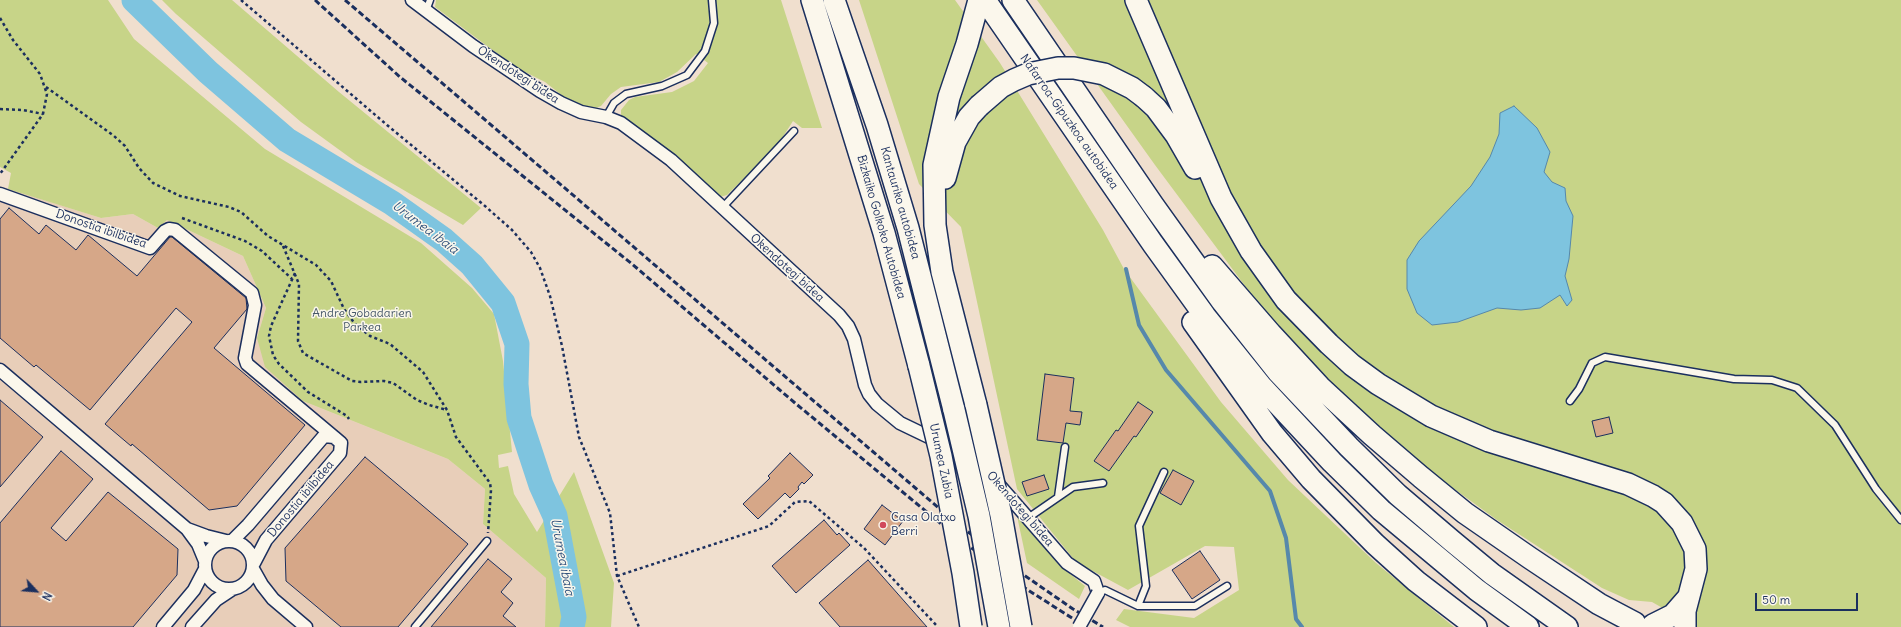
<!DOCTYPE html>
<style>
body{margin:0}
#map{position:relative;width:1901px;height:627px;overflow:hidden;background:#f0dfce;font-family:Delius,sans-serif}
canvas{display:block}
.north{position:absolute;left:16px;top:571px;width:40px;height:40px;-webkit-text-stroke:3px #fbf7ec;paint-order:stroke;rotate:116deg;font-size:11px;font-weight:700;line-height:16px;text-align:center;color:#1b2f5e}
.north::after{content:'';display:block;margin:auto;width:14px;height:18px;background:#1b2f5e;clip-path:polygon(50% 0,100% 100%,50% 72%,0 100%)}
.scale{position:absolute;left:1755px;top:593px;width:103px;height:18px;box-sizing:border-box;border:2px solid #1b2f5e;border-top:0;padding-left:5px;font-size:12px;line-height:14px;white-space:nowrap;color:#1b2f5e;-webkit-text-stroke:3px #fbf7ec;paint-order:stroke}
</style>
<div id="map">
<canvas width="1901" height="627"></canvas>
<div class="north">N</div>
<div class="scale">50 m</div>
</div>
<script>
const ctx = document.querySelector('canvas').getContext('2d');
ctx.lineJoin = 'round';
function fill(path, color) {
  ctx.fillStyle = color;
  ctx.fill(path, 'evenodd');
}
function poly(rows) {
  const path = new Path2D();
  for (const r of rows) {
    if (r.length === 3) {
      path.moveTo(r[0] + r[2], r[1]);
      path.arc(r[0], r[1], r[2], 0, 2 * Math.PI);
      continue;
    }
    path.moveTo(r[0], r[1]);
    for (let i = 2; i < r.length; i += 2) path.lineTo(r[i], r[i + 1]);
  }
  return path;
}
function stroke(path, color, width, dash) {
  ctx.strokeStyle = color;
  ctx.lineWidth = width;
  ctx.lineCap = dash ? 'butt' : 'round';
  ctx.setLineDash(dash || []);
  ctx.stroke(path);
}
function write(font, color, halo, rows, align = 'center') {
  ctx.font = font + ' Delius,sans-serif';
  ctx.lineWidth = 3;
  ctx.setLineDash([]);
  ctx.textBaseline = 'middle';
  ctx.strokeStyle = halo;
  ctx.fillStyle = color;
  for (const [text, x, y, turn = 0] of rows) {
    ctx.save();
    ctx.translate(x, y);
    ctx.rotate((+turn || 0) * Math.PI / 180);
    ctx.textAlign = isNaN(turn) ? turn : align;
    if (halo) ctx.strokeText(text, 0, 0);
    ctx.fillText(text, 0, 0);
    ctx.restore();
  }
}
const built = poly([
 [0,186,101,218,133,214,158,228,167,220,243,256,266,308,257,338,303,401,448,459,485,489,483,524,546,578,545,627,0,627]
]);
const green = poly([
 [0,0,108,0,134,39,265,149,421,243,472,288,494,314,503,361,512,452,498,455,499,468,508,466,514,494,537,532,574,472,614,583,611,627,545,627,546,578,483,524,485,489,448,459,303,401,265,367,257,338,266,308,243,256,167,220,158,228,133,214,101,218,8,189,11,173,0,167],
 [162,0,232,0,339,92,481,208,463,225,356,162,301,122,176,14],
 [436,0,781,0,822,128,802,128,793,121,777,146,727,195,720,197,621,116,621,110,629,100,635,97,672,92,694,81,708,63,696,54,677,72,659,82,621,87,611,94,601,106,596,108,584,106,564,97,545,82,523,71,491,49,435,7],
 [859,0,955,0,1000,63,1103,230,1124,269,1221,402,1288,480,1376,563,1454,627,1130,627,1116,620,1124,609,1194,618,1239,590,1234,547,1205,546,1128,590,1076,562,1017,489,961,227,919,184],
 [1037,0,1901,0,1901,627,1696,627,1652,602,1629,600,1602,588,1497,520,1424,467,1330,386,1248,290,1155,165],
 [1017,516,1059,565,1085,586,1079,599,1027,563]
]);
const water = poly([
 [1514,106,1537,128,1550,152,1544,172,1552,182,1565,188,1566,201,1573,216,1569,259,1565,276,1572,300,1567,306,1560,295,1540,308,1521,310,1497,308,1458,322,1432,325,1417,313,1407,289,1407,260,1419,241,1471,186,1490,157,1499,134,1500,113,1514,106]
]);
const stream = poly([
 [1126,269,1139,325,1166,370,1270,491,1286,538,1296,619,1302,627]
]);
const river = poly([
 [134,0,208,72,287,140,392,203,444,240,472,265,503,303,517,344,516,384,519,418,541,485,555,516,574,617,572,627]
]);
const building = poly([
 [9,208,39,234,46,225,76,250,88,235,137,276,170,237,172,237,246,298,247,309,214,348,305,425,237,506,209,510,132,444,131,446,105,424,192,322,176,308,90,410,36,365,34,367,0,338,0,219,9,208],
 [1045,374,1074,378,1070,411,1082,412,1080,425,1066,423,1063,443,1037,440,1045,374],
 [0,400,43,437,0,487,0,400],
 [1138,402,1153,412,1136,437,1134,436,1109,471,1094,461,1116,430,1118,431,1138,402],
 [1609,417,1613,433,1596,437,1592,421,1609,417],
 [61,451,93,479,51,528,66,541,108,492,178,549,177,575,133,627,0,627,0,523,61,451],
 [790,453,813,475,804,484,802,482,798,487,799,489,790,498,785,493,758,519,743,504,770,478,768,476,790,453],
 [365,457,468,544,398,627,341,627,286,581,285,548,365,457],
 [1173,470,1194,481,1181,505,1160,493,1173,470],
 [1044,475,1049,489,1027,496,1022,482,1044,475],
 [882,505,903,521,885,545,864,529,882,505],
 [824,520,837,535,839,533,850,545,796,593,772,566,824,520],
 [1200,551,1220,580,1192,599,1172,570,1200,551],
 [488,559,512,579,501,592,513,603,503,616,516,627,431,627,488,559],
 [868,560,927,627,840,627,819,603,868,560]
]);
const path = poly([
 [241,0,387,125,485,206,512,230,531,252,540,268,550,296,562,346,579,437,610,513,617,576,639,627],
 [0,18,13,40,40,74,47,94,43,114,0,174],
 [46,87,114,136,125,146,139,168,153,183,180,196,229,207,241,212,268,236,316,265,331,281,344,309,355,324,370,336,390,344,423,372,447,410,456,437,490,483,491,490,488,533],
 [0,109,23,110,43,114],
 [182,218,245,241,262,251,292,279],
 [283,246,299,284,298,341,303,353,352,381,361,382,384,381,393,383,417,400,429,405,447,410],
 [295,273,271,326,269,336,273,355,279,364,308,392,347,416,349,419],
 [617,576,769,526,795,502,809,501,864,548,938,627]
]);
const service = poly([
 [426,11,430,0],
 [606,117,614,103,626,94,662,86,687,75,705,51,714,23,712,0],
 [722,208,794,131],
 [1570,401,1579,389,1592,363,1605,357,1734,379,1772,380,1797,388,1835,425,1876,489,1901,520],
 [1058,497,1065,447],
 [1028,518,1073,487,1103,483],
 [1098,593,1105,590,1138,606,1195,606,1227,586],
 [1138,606,1146,586,1139,526,1164,472],
 [415,627,487,541]
]);
const minor = poly([
 [412,0,473,46,540,91,561,103,581,112,606,117,621,123,671,160,839,315,848,326,854,339,865,385,869,394,877,404,900,423,954,449,985,469,1067,563,1094,581,1098,593],
 [0,194,150,248,165,231,169,229,175,230,252,293,255,305,245,358,247,364,334,437],
 [0,370,187,529,198,544,205,561],
 [187,529,206,536,226,541],
 [229,565,24],
 [232,541,248,525,324,436,334,437,341,443,340,453,266,540,254,563],
 [253,569,262,585,273,599,306,627],
 [163,627,194,590,205,569],
 [192,627,216,600,231,590]
]);
const motorway = poly([
 [812,0,884,233,919,366],
 [834,0,877,125,908,228,954,410],
 [985,0,1153,244,1205,316,1262,387,1332,462,1381,510,1477,590,1528,627],
 [1013,0,1153,205,1221,300,1278,372,1349,447,1398,495,1452,541,1492,574,1567,627],
 [1136,0,1221,198,1251,251,1286,300,1329,344,1352,365,1378,384,1431,416,1489,441,1628,484,1653,496,1664,503,1682,523,1695,549,1696,569,1685,611,1685,627],
 [1144,97,1156,108,1176,135,1195,168],
 [945,178,955,142,969,117,979,106],
 [1212,266,1271,334,1320,387,1372,435,1421,477,1465,513,1530,558,1599,604,1635,623],
 [1193,322,1272,433,1311,479,1375,544,1416,581,1476,627],
 [976,405,942,272,935,225,934,165,949,97,967,44,979,0],
 [1653,625,1673,615,1687,599]
]);
const rail = poly([
 [315,0,400,77,632,264,795,403,951,532,1017,583,1086,627],
 [345,0,954,521,1021,573,1073,609,1103,627]
]);
const minorBridge = poly([
 [1079,627,1098,593]
]);
const motorwayBridge = poly([
 [979,106,1001,87,1014,80,1028,74,1058,68,1074,68,1104,74,1132,88,1144,97],
 [919,366,941,456,963,573,971,627],
 [976,405,1001,515,1021,627],
 [954,410,979,516,999,627]
]);
const markers = [
 [883,525,4,"#d1495b"]
];
const streetNames = [
 ["Okendotegi bidea",518,75,33],
 ["Nafarroa-Gipuzkoa autobidea",1069,122,55],
 ["Kantauriko autobidea",900,203,74],
 ["Bizkaiko Golkoko Autobidea",881,227,74],
 ["Donostia ibilbidea",101,229,19],
 ["Okendotegi bidea",787,268,42],
 ["Urumea Zubia",941,461,78],
 ["Donostia ibilbidea",301,499,-50],
 ["Okendotegi bidea",1020,509,49]
];
const parkNames = [
 ["Andre Gobadarien",362,314],
 ["Parkea",362,328]
];
const poiNames = [
 ["Casa Olatxo",891,518],
 ["Berri",891,532]
];
const waterNames = [
 ["Urumea ibaia",425,228,37],
 ["Urumea ibaia",562,557,79]
];
fill(built, '#e8ceb9');
fill(green, '#c7d488');
fill(water, '#7ec4df');
stroke(water, '#5688ab', 1);
stroke(stream, '#5688ab', 4);
stroke(river, '#7ec4df', 25);
fill(building, '#d6a788');
stroke(building, '#1b2f5e', 1);
stroke(service, '#1b2f5e', 9);
stroke(minor, '#1b2f5e', 15);
stroke(motorway, '#1b2f5e', 24);
stroke(path, '#1b2f5e', 2.5, [3, 3]);
stroke(service, '#fbf7ec', 6);
stroke(minor, '#fbf7ec', 12);
stroke(motorway, '#fbf7ec', 21);
stroke(rail, '#1b2f5e', 3, [6, 3]);
stroke(minorBridge, '#1b2f5e', 15, []);
stroke(motorwayBridge, '#1b2f5e', 24, []);
stroke(minorBridge, '#fbf7ec', 12);
stroke(motorwayBridge, '#fbf7ec', 21);
for (const [x, y, r, color] of markers) {
  const dot = new Path2D();
  dot.arc(x, y, r, 0, 2 * Math.PI);
  ctx.fillStyle = color;
  ctx.fill(dot);
  stroke(dot, '#fbf7ec', 1.5);
}
write('12px', '#1b2f5e', '#fbf7ec', streetNames);
write('12px', '#465868', '#fbf7ec', parkNames);
write('12px', '#1b2f5e', '#fbf7ec', poiNames, 'left');
write('italic 13px', '#34547e', '#fbf7ec', waterNames);
</script>
